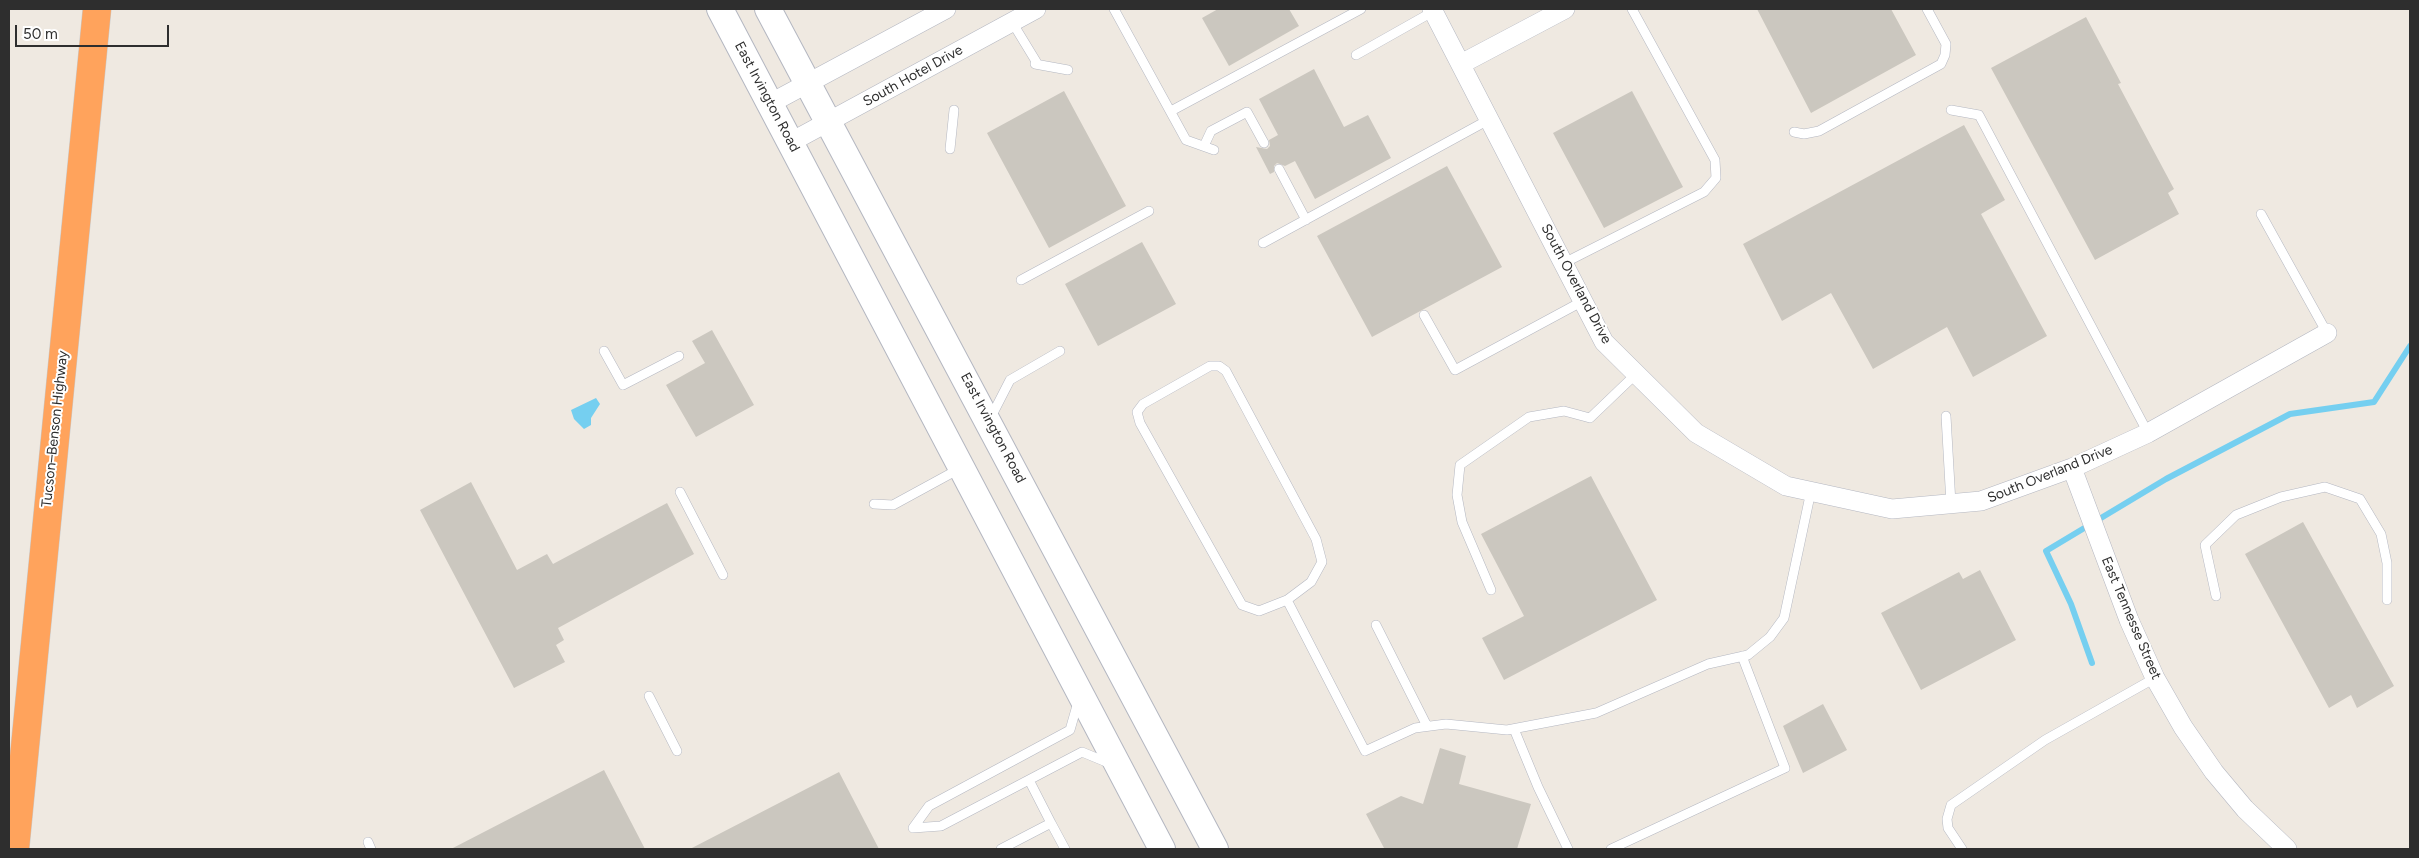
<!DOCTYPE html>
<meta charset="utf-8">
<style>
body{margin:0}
#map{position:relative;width:2419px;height:858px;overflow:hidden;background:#efe9e1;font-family:Figtree,sans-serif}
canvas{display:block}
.frame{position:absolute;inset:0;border:10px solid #2e2e2e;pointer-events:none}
.scale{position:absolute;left:15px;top:25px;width:154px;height:22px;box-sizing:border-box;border:2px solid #2e2e2e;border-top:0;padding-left:6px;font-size:15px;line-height:18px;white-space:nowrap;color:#2e2e2e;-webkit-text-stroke:4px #fff;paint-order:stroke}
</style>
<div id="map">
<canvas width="2419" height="858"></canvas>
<div class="frame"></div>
<div class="scale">50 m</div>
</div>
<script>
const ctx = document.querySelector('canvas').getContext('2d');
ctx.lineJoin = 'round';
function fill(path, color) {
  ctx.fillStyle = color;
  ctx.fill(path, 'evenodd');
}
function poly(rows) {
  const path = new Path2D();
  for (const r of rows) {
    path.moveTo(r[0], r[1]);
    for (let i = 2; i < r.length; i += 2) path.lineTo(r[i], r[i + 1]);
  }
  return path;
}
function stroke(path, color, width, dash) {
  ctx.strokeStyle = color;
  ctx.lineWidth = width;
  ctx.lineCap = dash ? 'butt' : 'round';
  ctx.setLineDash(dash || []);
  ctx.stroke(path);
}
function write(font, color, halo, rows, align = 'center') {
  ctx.font = font + ' Figtree,sans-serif';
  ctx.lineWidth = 4;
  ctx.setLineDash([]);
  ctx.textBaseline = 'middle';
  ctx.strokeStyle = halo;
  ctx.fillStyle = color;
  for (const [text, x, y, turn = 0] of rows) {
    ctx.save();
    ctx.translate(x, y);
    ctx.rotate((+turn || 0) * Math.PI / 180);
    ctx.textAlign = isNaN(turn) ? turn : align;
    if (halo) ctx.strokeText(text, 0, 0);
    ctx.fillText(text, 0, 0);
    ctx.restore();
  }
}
const water = poly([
 [596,398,600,404,591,418,591,425,584,429,574,419,571,410]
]);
const stream = poly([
 [2092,663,2071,604,2046,551,2166,479,2290,414,2374,402,2410,346]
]);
const building = poly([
 [1218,9,1289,9,1299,26,1229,66,1202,18],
 [1757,9,1891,9,1916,55,1811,113],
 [2086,17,2121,83,2118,84,2174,189,2168,193,2179,214,2095,260,1991,68],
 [1314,69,1344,127,1368,115,1391,158,1315,199,1295,161,1285,166,1277,163,1274,166,1274,172,1270,174,1256,147,1267,149,1270,146,1269,140,1278,135,1259,99],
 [1064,91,1126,206,1049,248,987,133],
 [1632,91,1683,187,1604,228,1553,133],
 [1964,125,2005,200,1981,214,2047,336,1973,377,1947,327,1873,369,1831,293,1782,321,1743,244],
 [1447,166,1502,267,1372,337,1317,236],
 [1142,242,1176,304,1098,346,1065,284],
 [712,330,754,405,696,437,666,385,705,363,692,341],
 [1591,476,1657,600,1504,680,1482,638,1524,616,1481,534],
 [471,482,517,570,547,554,553,564,667,503,694,554,558,628,564,640,556,645,565,662,514,688,420,510],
 [2303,522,2394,686,2357,708,2351,695,2329,708,2245,554],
 [1980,570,2016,640,1921,690,1881,613,1959,572,1963,579],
 [1823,704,1847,750,1803,773,1783,726],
 [1440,748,1466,756,1459,784,1531,804,1517,849,1384,848,1366,814,1401,796,1423,804],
 [604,770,645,849,451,849],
 [839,772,879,849,690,849]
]);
const service = poly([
 [1114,9,1186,140,1214,150],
 [1012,22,1037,63,1035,64,1068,70],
 [1356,55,1434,11],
 [1951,110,1979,115,2148,433],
 [1171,111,1361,9],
 [1794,132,1804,134,1819,131,1941,64,1945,55,1946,44,1927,9],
 [1204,146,1211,131,1247,112,1264,143],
 [950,149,954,110],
 [1279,169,1306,220],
 [2261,214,2327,333],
 [1263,243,1490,119],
 [1564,263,1704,192,1716,178,1715,160,1632,9],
 [1021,280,1149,211],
 [1424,315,1455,370,1583,301],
 [604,351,623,385,679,356],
 [1946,416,1951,504],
 [990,419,1010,380,1060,351],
 [680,492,723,575],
 [874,504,893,505,959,469],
 [1491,590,1462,522,1457,495,1460,465,1529,417,1564,411,1590,418,1636,374],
 [2216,596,2205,545,2236,515,2281,497,2325,487,2360,499,2381,534,2387,563,2387,600],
 [1287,600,1259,611,1242,605,1140,423,1137,412,1143,404,1210,366,1219,366,1226,371,1316,539,1322,562,1311,582,1287,600,1365,751,1415,728,1446,724,1507,730,1596,713,1708,664,1748,655,1770,637,1784,618,1811,491],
 [1376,625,1427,726],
 [649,696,677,751],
 [1078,702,1070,730,929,806,913,828,941,826,1082,752,1111,764],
 [1514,729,1538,787,1568,849],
 [1029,780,1051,823],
 [368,842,371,849],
 [1001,849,1051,823,1065,849],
 [1611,849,1785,768,1742,656],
 [1962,849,1948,828,1947,819,1951,805,2045,740,2155,678]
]);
const minor = poly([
 [1432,9,1604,342,1696,433,1786,486,1892,509,1981,501,2072,468,2148,433,2327,333],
 [1461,64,1565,9],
 [771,103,946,9],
 [791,142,1036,9],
 [2072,468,2129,620,2155,678,2183,727,2214,772,2245,809,2287,849]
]);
const secondary = poly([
 [720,9,1162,849],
 [768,9,1215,849]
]);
const motorway = poly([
 [15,849,97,9]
]);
const streetNames = [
 ["South Hotel Drive",913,76,-29],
 ["East Irvington Road",767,97,62],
 ["South Overland Drive",1576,284,62],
 ["East Irvington Road",993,428,62],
 ["Tucson–Benson Highway",55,429,-84],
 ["South Overland Drive",2050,474,-22],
 ["East Tennesse Street",2131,618,67]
];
fill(water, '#75cff0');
stroke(stream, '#75cff0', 6);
fill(building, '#cbc7bf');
stroke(service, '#b4b7c1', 10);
stroke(minor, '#b4b7c1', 20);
stroke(secondary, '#b4b7c1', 28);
stroke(motorway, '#c9c9c9', 29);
stroke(service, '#fff', 9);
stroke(minor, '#fff', 19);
stroke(secondary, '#fff', 26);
stroke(motorway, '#ffa35c', 28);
write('14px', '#2e2e2e', '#fff', streetNames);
</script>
